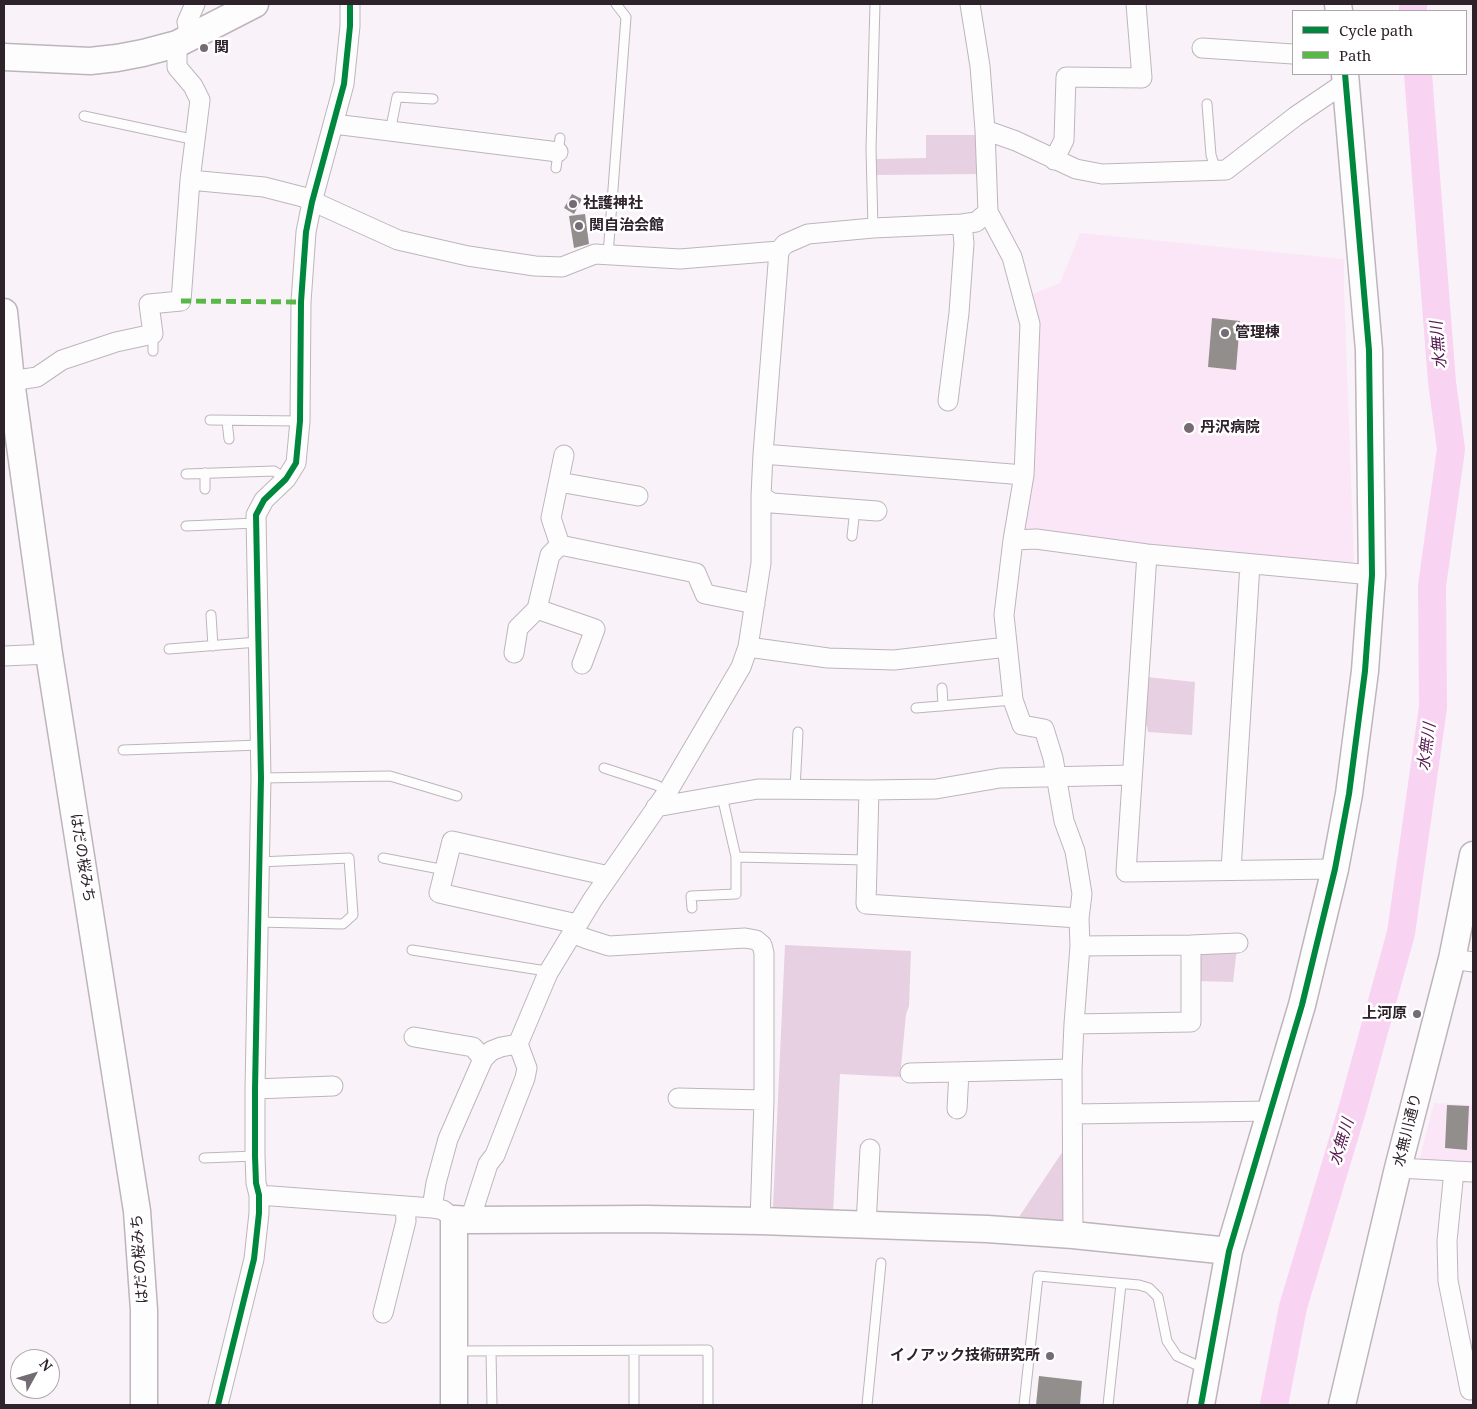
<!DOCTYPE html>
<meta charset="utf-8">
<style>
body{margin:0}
#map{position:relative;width:1477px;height:1409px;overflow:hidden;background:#f9f2f8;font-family:"Noto Serif",serif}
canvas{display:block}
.frame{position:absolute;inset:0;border:5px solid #2e222b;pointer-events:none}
.legend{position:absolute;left:1292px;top:10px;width:175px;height:65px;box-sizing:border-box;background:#fff;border:1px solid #aba7aa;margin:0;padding:6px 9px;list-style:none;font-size:15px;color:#2e222b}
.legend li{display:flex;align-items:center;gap:10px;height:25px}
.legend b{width:25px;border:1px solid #aba7aa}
.north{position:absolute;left:10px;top:1349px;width:50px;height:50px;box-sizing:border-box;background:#fff;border:1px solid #aba7aa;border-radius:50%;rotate:51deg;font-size:14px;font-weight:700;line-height:20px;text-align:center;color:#2e222b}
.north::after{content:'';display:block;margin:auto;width:18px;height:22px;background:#756b73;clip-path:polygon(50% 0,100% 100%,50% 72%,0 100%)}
</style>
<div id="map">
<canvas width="1477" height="1409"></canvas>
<div class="frame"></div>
<ul class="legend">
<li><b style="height:6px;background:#00873e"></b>Cycle path</li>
<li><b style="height:6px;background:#58b947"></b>Path</li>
</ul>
<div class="north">N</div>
</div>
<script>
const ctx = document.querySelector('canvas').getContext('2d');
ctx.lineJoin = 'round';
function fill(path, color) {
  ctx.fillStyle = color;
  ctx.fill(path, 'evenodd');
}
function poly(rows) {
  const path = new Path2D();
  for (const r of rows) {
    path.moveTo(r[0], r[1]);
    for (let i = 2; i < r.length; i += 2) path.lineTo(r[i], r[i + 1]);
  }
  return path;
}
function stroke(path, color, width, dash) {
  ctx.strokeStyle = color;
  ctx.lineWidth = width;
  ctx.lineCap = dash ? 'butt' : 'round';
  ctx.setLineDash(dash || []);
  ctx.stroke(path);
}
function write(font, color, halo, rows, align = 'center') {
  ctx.font = font + ' "Noto Serif","Noto Sans JP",serif';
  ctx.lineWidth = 5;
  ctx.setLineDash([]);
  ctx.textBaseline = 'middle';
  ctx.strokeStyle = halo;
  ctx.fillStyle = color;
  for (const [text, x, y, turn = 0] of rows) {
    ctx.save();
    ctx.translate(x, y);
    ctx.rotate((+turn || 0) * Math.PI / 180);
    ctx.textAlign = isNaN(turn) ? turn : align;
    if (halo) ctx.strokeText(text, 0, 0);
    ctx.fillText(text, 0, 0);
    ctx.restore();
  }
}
const built = poly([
 [1080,233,1344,259,1344,292,1354,561,1349,566,1022,531,1028,296,1060,283],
 [1434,1103,1473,1105,1473,1168,1418,1165]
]);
const green = poly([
 [926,135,981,135,981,174,876,175,876,159,926,158],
 [1146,677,1195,682,1192,735,1148,732,1147,726,1143,725],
 [785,945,911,951,909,1006,906,1014,900,1077,840,1074,833,1213,776,1212,773,1208],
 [1237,948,1233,982,1197,981,1196,955],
 [1067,1145,1067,1219,1063,1223,1017,1220]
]);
const river = poly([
 [1413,4,1413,11],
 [1274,1405,1293,1307,1353,1107,1401,933,1433,707,1432,586,1451,449,1442,382,1418,74]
]);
const building = poly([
 [572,194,582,199,574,214,564,208],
 [585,214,589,244,574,248,569,216],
 [1212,318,1240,321,1236,370,1208,367],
 [1447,1105,1469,1106,1467,1150,1445,1148],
 [1039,1376,1082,1381,1080,1405,1036,1405]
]);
const lane = poly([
 [1207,104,1211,155,1216,170],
 [84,116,196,140],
 [390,132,397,97,433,99],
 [556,168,560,138],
 [873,228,871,149,875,4],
 [608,255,626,17,616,4],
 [153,334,153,351],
 [210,420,300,421],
 [227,421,229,439],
 [205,473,205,489],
 [186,474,274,471,286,479],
 [186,526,256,523],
 [852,536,855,509],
 [211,615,213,646],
 [169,649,258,642],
 [942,688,943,706],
 [916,708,1013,700],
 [123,750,260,745],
 [604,768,656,785,668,791],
 [261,778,390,776,457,796],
 [795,789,798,732],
 [736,857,867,860],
 [383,858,445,870],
 [692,908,691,896,736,894,736,857,722,796],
 [258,922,343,924,353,915,349,858,259,862],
 [412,950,540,970,548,973],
 [204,1158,255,1156],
 [457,1351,708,1350,708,1405],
 [491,1351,492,1405],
 [634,1351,634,1405],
 [867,1405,881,1263],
 [1024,1405,1038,1276,1139,1285,1149,1288,1158,1297,1167,1341,1177,1356,1205,1369],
 [1108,1405,1121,1284]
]);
const street = poly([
 [970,4,980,66,985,130,988,212,1012,257,1030,324,1024,475,1013,540,1004,615,1013,700,1022,725,1044,729,1053,758,1064,821,1075,851,1082,894,1079,918,1080,946,1074,1024,1072,1069,1073,1235],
 [190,37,187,22,195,4],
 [1202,48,1293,54],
 [334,124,558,152],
 [985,130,1016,141,1076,169,1102,174,1226,170,1296,116,1346,82],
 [1054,160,1064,140,1066,77,1142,78,1136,4],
 [190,180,264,187,303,197,398,240,468,256,535,266,562,267,595,254,680,259,779,251],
 [11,381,37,377,62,360,116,342,153,334,149,304,181,301,190,180,200,100,193,86,177,67,177,44],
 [948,401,959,313,964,243,962,224],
 [763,454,1024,475],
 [559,482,638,496],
 [761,496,772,503,877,511],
 [1013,540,1036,539,1147,554,1372,575],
 [560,545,696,573,705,594,755,604],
 [560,545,551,518,564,455],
 [1147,554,1126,872,1335,869],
 [537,609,595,629,582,664],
 [748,647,828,658,894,660,1007,647],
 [514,653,518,628,537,609,550,555,560,545],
 [4,656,49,654],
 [869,790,866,904,1079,918],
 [656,807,758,789,869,790,936,789,1000,778,1132,775],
 [1231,870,1250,564],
 [577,924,439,893,452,841,609,876],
 [572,933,587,939,609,946,745,938,756,940,762,945,764,953,764,1100,760,1221],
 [1191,945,1238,943],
 [1452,959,1473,962],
 [1074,1024,1191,1022,1191,945,1080,946],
 [414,1037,473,1047,483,1059],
 [910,1073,1072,1069],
 [255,1089,333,1086],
 [678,1098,764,1100],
 [957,1109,959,1072],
 [1073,1114,1271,1111],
 [1398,1168,1473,1172],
 [1454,1171,1447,1241,1448,1281,1470,1390],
 [259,1195,432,1208,443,1210,454,1219],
 [432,1208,436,1183,448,1139,483,1059,491,1051,501,1047,518,1044],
 [470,1220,488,1164,495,1155,525,1078,527,1068,518,1044,548,973,593,899,668,791,741,667,748,647,761,563,761,496,763,454,779,251,785,244,808,234,873,228,962,224,976,222,988,212],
 [866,1225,870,1149],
 [383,1313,406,1221,405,1206],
 [218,1405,254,1259,259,1213,259,1195,256,1183,255,1156,255,1089,261,778,256,515,264,500,286,479,296,463,300,421,301,302,306,232,312,202,344,84,350,26,350,4]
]);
const secondary = poly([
 [1338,4,1339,11],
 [4,57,90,61,117,58,143,53,177,44,255,4],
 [4,312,11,381,49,654,137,1211,144,1310,144,1405],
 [454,1405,454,1219,470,1220,646,1219,760,1221,987,1229,1073,1235,1229,1251],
 [1201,1405,1229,1251,1302,1005,1335,869,1349,794,1365,671,1372,575,1369,350,1345,74],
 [1342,1405,1398,1168,1452,959,1473,855]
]);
const quiet = poly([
 [181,301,301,302]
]);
const cycleway = poly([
 [218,1405,254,1259,259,1213,259,1195,256,1183,255,1156,255,1089,261,778,256,515,264,500,286,479,296,463,300,421,301,302,306,232,312,202,344,84,350,26,350,4],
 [1201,1405,1229,1251,1302,1005,1335,869,1349,794,1365,671,1372,575,1369,350,1345,74]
]);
const markers = [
 [204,48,5,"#756b73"],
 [573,204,5,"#756b73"],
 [579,226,5,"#756b73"],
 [1225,333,5,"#756b73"],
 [1189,428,6,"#756b73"],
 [1417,1014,5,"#756b73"],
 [1050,1356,5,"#756b73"]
];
const poiNames = [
 ["関",214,48],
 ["社護神社",583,204],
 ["関自治会館",589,226],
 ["管理棟",1235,333],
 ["丹沢病院",1200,428],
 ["上河原",1407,1014,"right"],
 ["イノアック技術研究所",1040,1356,"right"]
];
const streetNames = [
 ["はだの桜みち",82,858,81],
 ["水無川通り",1408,1130,-76],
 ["はだの桜みち",140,1259,-94]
];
const waterNames = [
 ["水無川",1439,345,-95],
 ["水無川",1427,747,-82],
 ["水無川",1342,1142,-73]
];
fill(built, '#fbe6f7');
fill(green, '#e6d0e1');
stroke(river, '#f9d3f2', 28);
fill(building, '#928e8b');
stroke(lane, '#beb5bc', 11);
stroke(street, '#beb5bc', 21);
stroke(secondary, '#beb5bc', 29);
stroke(lane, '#fefdfe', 9);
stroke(street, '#fefdfe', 19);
stroke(secondary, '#fefdfe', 26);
stroke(quiet, '#58b947', 5, [10, 5]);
stroke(cycleway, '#00873e', 6);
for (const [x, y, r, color] of markers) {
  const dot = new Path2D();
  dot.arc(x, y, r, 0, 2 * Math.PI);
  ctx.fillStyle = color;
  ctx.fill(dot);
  stroke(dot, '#fff', 2);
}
write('bold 15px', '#2e222b', '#fff', poiNames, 'left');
write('15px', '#2e222b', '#fff', streetNames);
write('italic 16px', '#5a2053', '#fff', waterNames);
</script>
